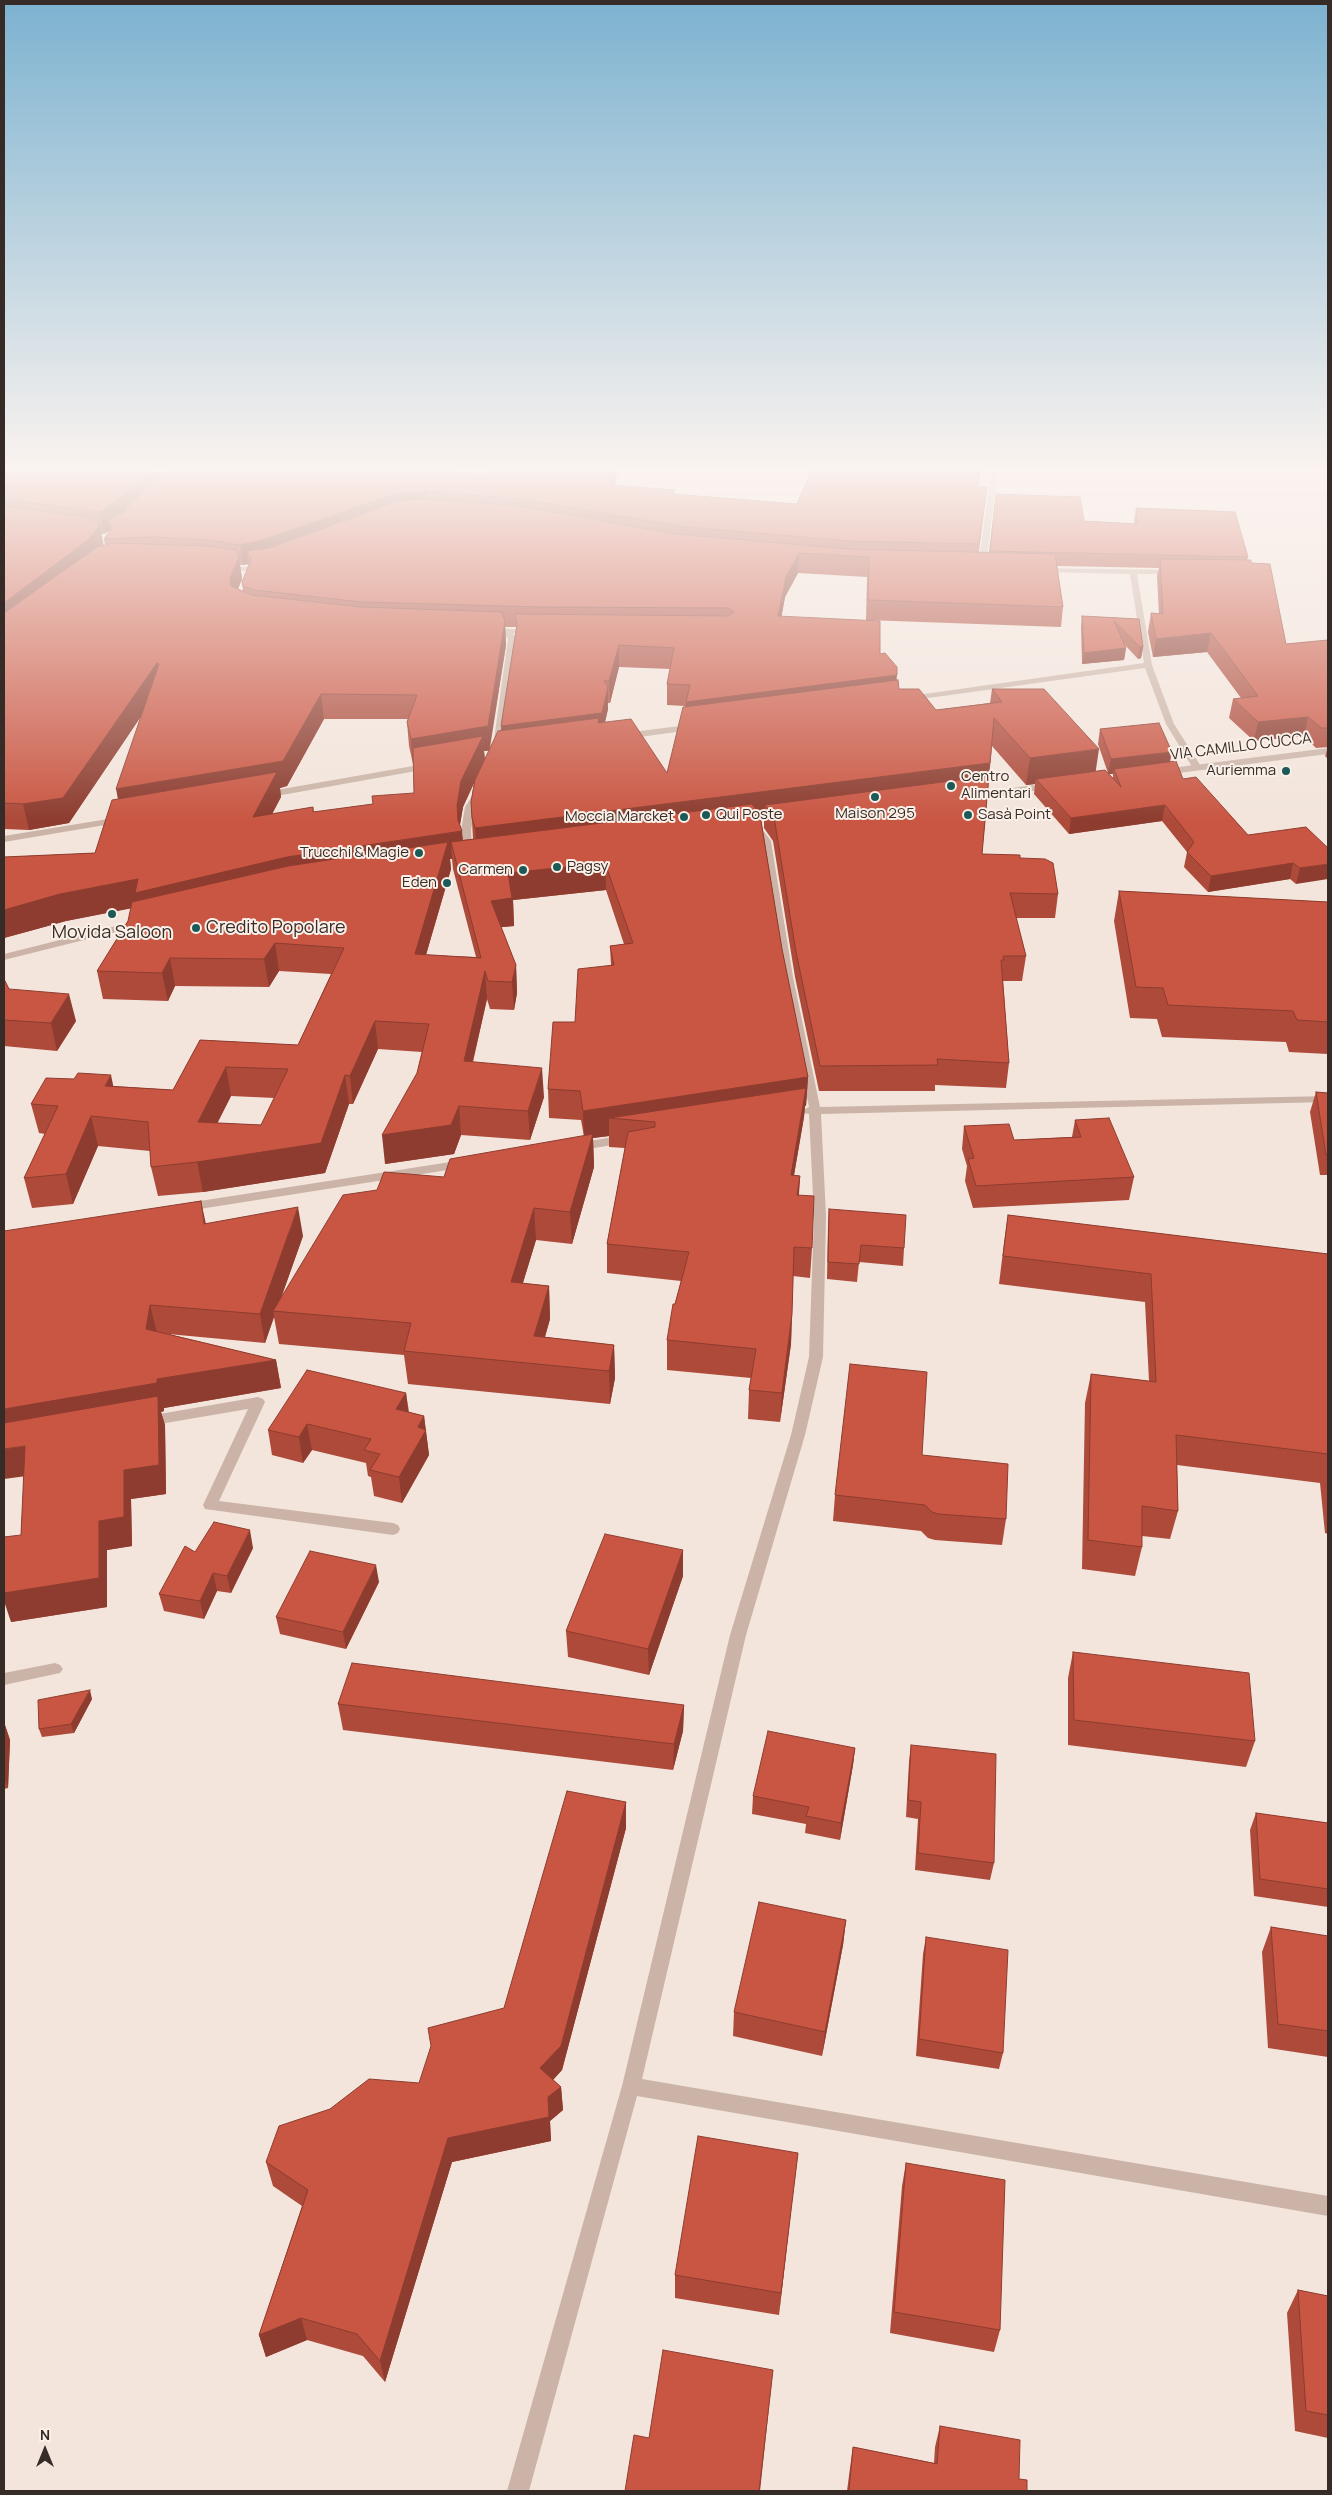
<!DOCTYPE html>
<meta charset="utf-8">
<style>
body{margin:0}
#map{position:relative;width:1332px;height:2495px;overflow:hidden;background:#f3e5dc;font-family:Manrope,sans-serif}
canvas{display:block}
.frame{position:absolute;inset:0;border:5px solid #372b28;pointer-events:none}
.north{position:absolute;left:20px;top:2425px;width:50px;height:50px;-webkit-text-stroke:4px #faf0e8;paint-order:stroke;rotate:0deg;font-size:14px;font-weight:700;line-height:20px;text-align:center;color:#372b28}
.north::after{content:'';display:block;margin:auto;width:18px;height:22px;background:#372b28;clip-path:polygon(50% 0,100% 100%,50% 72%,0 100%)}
</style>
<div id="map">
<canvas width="1332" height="2495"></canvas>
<div class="frame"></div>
<div class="north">N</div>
</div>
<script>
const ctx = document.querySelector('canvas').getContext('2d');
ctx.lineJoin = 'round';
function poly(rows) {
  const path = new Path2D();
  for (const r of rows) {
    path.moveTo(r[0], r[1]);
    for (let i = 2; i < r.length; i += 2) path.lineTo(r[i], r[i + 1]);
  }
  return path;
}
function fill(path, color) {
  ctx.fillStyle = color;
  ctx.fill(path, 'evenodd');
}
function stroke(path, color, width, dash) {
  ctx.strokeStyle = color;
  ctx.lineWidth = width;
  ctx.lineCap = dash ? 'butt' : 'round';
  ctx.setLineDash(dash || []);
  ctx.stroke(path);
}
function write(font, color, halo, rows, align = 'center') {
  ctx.font = font + ' Manrope,sans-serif';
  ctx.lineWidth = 4;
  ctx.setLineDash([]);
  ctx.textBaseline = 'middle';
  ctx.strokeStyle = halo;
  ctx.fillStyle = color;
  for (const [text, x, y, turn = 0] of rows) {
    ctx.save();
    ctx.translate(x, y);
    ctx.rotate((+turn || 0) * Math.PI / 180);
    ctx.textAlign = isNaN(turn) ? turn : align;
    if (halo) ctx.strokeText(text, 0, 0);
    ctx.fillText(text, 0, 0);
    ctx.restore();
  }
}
const minor = poly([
 [991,472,997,472,986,568,982,570,978,568,991,472],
 [263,563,267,565,266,567,243,571,220,566,224,564,243,567,263,563],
 [1038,568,1176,570,1176,574,1137,574,1152,665,1174,724,1202,768,1200,770,1194,770,1166,724,1145,668,907,701,907,697,910,696,1144,663,1130,574,1041,572,1038,572,1038,568],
 [487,628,533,630,537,632,533,634,513,633,516,639,516,645,501,746,497,749,493,746,508,639,504,633,487,632,487,628],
 [695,724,698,725,698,729,625,739,621,736,625,733,695,724],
 [430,763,435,766,433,768,265,798,260,795,265,792,430,763],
 [479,789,484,792,475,807,471,830,472,846,476,856,471,859,466,856,462,846,461,830,465,807,476,790,479,789],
 [120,817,123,818,123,822,4,842,4,836,120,817],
 [754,821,757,822,771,841,793,977,820,1107,1328,1096,1328,1102,821,1114,826,1216,823,1357,805,1435,746,1635,642,2079,1328,2196,1328,2216,637,2096,529,2491,507,2491,622,2086,730,1635,791,1435,809,1357,814,1216,809,1114,803,1113,801,1111,809,1107,783,977,761,841,749,824,754,821],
 [626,1135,630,1136,632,1139,630,1142,577,1151,571,1147,577,1143,626,1135],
 [463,1160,467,1161,469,1164,467,1167,187,1211,181,1207,187,1203,463,1160],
 [258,1397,263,1399,265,1402,219,1501,393,1523,398,1525,400,1529,398,1533,393,1535,205,1509,203,1505,248,1409,148,1426,143,1425,141,1421,143,1417,148,1416,258,1397],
 [55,1663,60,1665,63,1669,60,1673,4,1685,4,1673,55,1663]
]);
const tertiary = poly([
 [1328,748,1328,754,1163,775,1158,772,1163,769,1328,748],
 [1051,783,1054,784,1054,788,972,799,967,796,972,793,1051,783],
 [140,920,144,921,144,925,4,960,4,954,140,920]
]);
const wall = poly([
 [4,472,488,475,617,472,615,485,675,494,797,504,811,472,980,472,978,487,987,487,979,552,989,552,996,494,1084,521,1134,524,1134,521,1136,508,1248,557,1247,560,1286,644,1328,640,1328,759,1325,756,1328,747,1316,748,1304,736,1254,741,1229,718,1233,699,1241,698,1207,652,1153,657,1148,632,1151,613,1159,614,1157,576,1159,568,1057,566,1063,607,1061,627,866,620,867,577,798,573,785,597,781,617,880,654,897,680,899,689,936,710,990,703,992,689,1095,771,1108,773,1098,744,1100,729,1170,762,1183,779,1248,835,1328,848,1296,884,1290,879,1208,892,1184,867,1187,852,1162,821,1069,834,1034,794,1035,784,1026,785,992,746,982,854,1020,858,1058,894,1055,918,1016,918,1026,956,1022,981,1003,981,1009,1063,1006,1088,935,1085,935,1091,819,1091,795,977,773,841,764,828,764,819,761,819,782,949,808,1077,806,1106,805,1106,804,1117,794,1175,800,1176,799,1195,812,1248,810,1278,793,1276,791,1344,780,1422,748,1419,749,1390,751,1378,667,1370,667,1340,675,1304,681,1281,607,1273,607,1244,625,1148,609,1147,609,1136,593,1138,594,1167,572,1244,536,1240,523,1283,549,1286,550,1319,545,1337,614,1345,615,1378,610,1404,408,1384,404,1355,279,1344,274,1317,265,1343,168,1334,276,1360,281,1388,164,1408,164,1411,161,1412,165,1425,166,1494,131,1499,132,1546,107,1550,107,1607,11,1622,21,1535,24,1476,206,1223,303,1236,280,1301,444,1177,584,1136,581,1120,549,1118,548,1089,575,1022,611,965,610,946,624,944,606,890,513,900,514,926,501,927,516,965,517,993,514,1010,490,1009,487,999,473,1062,544,1097,530,1140,461,1135,454,1154,385,1164,417,1073,422,1052,378,1049,353,1104,349,1104,325,1173,203,1192,158,1196,151,1167,150,1151,98,1146,73,1204,32,1208,24,1178,45,1134,39,1133,31,1104,113,1086,173,1090,200,1040,298,1045,331,974,279,971,269,987,175,986,168,1001,103,999,97,971,128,921,131,908,66,921,4,938,4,857,95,853,118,799,141,716,69,823,29,830,4,829],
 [110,530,104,539,105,545,103,545,101,534,104,534],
 [249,564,242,582,243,591,238,589,242,579,240,565,243,565],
 [505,627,516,627,516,631,501,726,501,730,490,748,506,645],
 [619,667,670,669,667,684,667,705,685,706,685,707,667,773,605,722,608,709,608,703,610,703],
 [324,719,408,719,407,722,409,746,413,764,414,793,373,804,314,812,313,807,272,814,281,797,280,788,287,786],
 [484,751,489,751,485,759],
 [1109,774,1113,774,1113,778],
 [474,782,471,802,473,839,463,840,460,825,463,807],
 [450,859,452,859,453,869,476,957,426,955,451,869],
 [231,1096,275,1098,261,1125,217,1123],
 [1082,616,1139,619,1143,647,1141,658,1138,659,1125,645,1126,648,1124,660,1082,664,1081,627],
 [1119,891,1328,902,1328,1054,1289,1052,1286,1042,1162,1037,1157,1019,1130,1018,1114,921],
 [4,979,9,989,76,1021,57,1051,4,1046],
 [1316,1092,1328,1093,1328,1175,1320,1175,1310,1112],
 [1075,1120,1134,1177,1129,1200,973,1208,965,1181,967,1166,962,1149,964,1126,1014,1140,1072,1137],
 [829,1209,904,1248,903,1266,859,1262,857,1282,827,1279,828,1226],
 [1008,1215,1328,1254,1328,1534,1325,1533,1320,1483,1177,1465,1178,1511,1170,1539,1142,1536,1142,1547,1135,1576,1082,1569,1085,1403,1091,1374,1149,1381,1145,1302,999,1284,1004,1243],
 [406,1393,409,1412,424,1416,429,1455,402,1503,374,1496,371,1477,368,1476,366,1463,312,1450,303,1463,272,1455,268,1430],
 [922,1455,1006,1519,1002,1545,935,1540,928,1538,921,1531,833,1521,835,1495],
 [253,1548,231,1593,217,1591,204,1619,164,1611,159,1594,195,1552],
 [683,1550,683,1576,649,1675,568,1657,566,1631],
 [379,1582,346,1649,280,1634,276,1617],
 [1073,1652,1255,1741,1246,1767,1068,1745,1068,1678],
 [92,1699,74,1733,42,1737,39,1729],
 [338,1704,684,1705,683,1731,673,1770,343,1730],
 [4,1722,10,1740,8,1788,4,1789],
 [911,1745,994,1863,990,1880,915,1870,918,1819,906,1817,909,1762],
 [855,1748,853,1765,840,1840,805,1833,806,1824,752,1814,753,1796],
 [626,1802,626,1828,562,2070,553,2080,561,2087,563,2110,550,2121,551,2141,452,2162,385,2382,363,2356,307,2340,266,2357,259,2335,302,2206,273,2186,266,2162,419,2083,504,2008],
 [1256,1813,1328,1823,1328,1907,1254,1896,1250,1830],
 [846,1920,843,1945,822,2056,733,2036,734,2012],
 [1271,1927,1328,1936,1328,2057,1268,2048,1262,1952],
 [926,1937,1003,2053,999,2069,916,2056,923,1954],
 [906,2163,1000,2330,994,2352,890,2333,902,2186],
 [795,2176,779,2315,675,2298,675,2275],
 [1298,2290,1328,2296,1328,2438,1295,2431,1287,2313],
 [940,2426,1019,2479,1027,2491,847,2491,850,2468,853,2447,934,2463,935,2447]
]);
const shadedWall = poly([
 [150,472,185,472,108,521,110,530,104,534,100,512],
 [614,472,617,472,612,504,611,485],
 [979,472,980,472,975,506,977,486],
 [427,491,428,510,251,560,247,551,249,564,243,565,240,545,394,494],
 [100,525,104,547,4,630,4,603],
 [799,553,798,573,785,597,778,637,778,616,786,577],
 [239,557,242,579,233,601,230,578],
 [505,621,506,645,489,750,484,751,485,760,463,807,459,830,462,831,464,857,451,842,452,859,450,859,451,869,418,982,415,954,138,907,66,921,4,938,4,910,60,894,138,879,459,832,413,764,411,739],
 [1211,633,1207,652,1153,657,1156,639],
 [619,645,619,667,610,703,609,681],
 [1140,647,1143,647,1141,658,1138,659],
 [1126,648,1124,660,1082,664,1084,653],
 [157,663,161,687,69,823,29,830,23,804],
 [897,675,895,696,685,724,686,702],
 [608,687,608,709,602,735,502,748,501,726],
 [321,694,324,719,287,786,280,788,281,797,257,843,121,815,116,789],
 [1308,717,1304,736,1254,741,1258,722],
 [1099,749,1095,776,1036,779,1035,784,1026,785,1030,758],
 [1172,752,1169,767,1114,769,1113,774,1108,774,1111,759],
 [990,763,987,790,774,817,765,805,764,819,477,856,475,828],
 [1165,805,1162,821,1069,834,1071,818],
 [605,863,606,890,513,900,514,926,493,928,491,901,508,873],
 [1293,863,1290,879,1208,892,1211,876],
 [1328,864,1328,879,1296,884,1300,868],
 [275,943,279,971,269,987,264,959],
 [170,958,175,986,168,1001,162,973],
 [516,965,517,993,514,1010,512,982],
 [485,971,487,999,466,1090,464,1061],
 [69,994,76,1021,57,1051,51,1023],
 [375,1021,378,1049,353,1104,350,1076],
 [226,1067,231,1096,203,1152,198,1122],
 [542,1068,544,1097,530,1140,528,1111],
 [111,1075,117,1104,105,1086],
 [345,1075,349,1104,325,1173,203,1192,197,1162],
 [808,1077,806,1106,805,1106,804,1117,789,1204,655,1122,609,1118,609,1136,593,1138,594,1167,572,1244,570,1212,584,1140,583,1111],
 [459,1106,461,1135,454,1154,385,1164,382,1135],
 [91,1116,98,1146,73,1204,66,1174],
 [800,1176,798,1205,797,1195],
 [201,1201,207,1229,204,1224],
 [298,1207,303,1236,276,1312,273,1311,274,1317,265,1343,260,1314],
 [534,1208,536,1240,513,1315,511,1282],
 [549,1286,550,1319,537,1364,534,1336],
 [150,1305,157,1333,146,1329],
 [792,1314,791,1344,780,1422,782,1393],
 [614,1345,615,1378,610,1404,609,1371],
 [276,1360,281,1388,164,1408,164,1411,161,1412,165,1425,166,1494,131,1499,132,1546,107,1550,107,1607,11,1622,4,1601,4,1593,99,1521,124,1470,4,1440,4,1409,157,1379],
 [406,1393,409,1419,396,1409],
 [424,1416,429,1455,402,1503,399,1477,418,1427],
 [307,1424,312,1450,303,1463,299,1437],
 [25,1446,34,1475,4,1479,4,1449],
 [250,1530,253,1548,231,1593,227,1576],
 [683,1550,683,1576,649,1675,648,1649],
 [376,1565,379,1582,346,1649,343,1632],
 [213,1573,217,1591,204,1619,200,1601],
 [90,1690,92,1699,74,1733,71,1724],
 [684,1705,683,1731,673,1770,674,1744],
 [4,1722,10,1740,8,1788,4,1778],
 [855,1748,853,1765,840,1840,841,1823],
 [626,1802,626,1828,562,2070,542,2092,540,2068],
 [846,1920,843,1945,822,2056,825,2032],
 [561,2087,563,2110,550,2121,551,2141,452,2162,385,2382,380,2361,448,2138,548,2097],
 [798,2153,795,2176,779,2315,781,2293],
 [301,2318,307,2340,266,2357,259,2335],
 [773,2370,760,2491,759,2491]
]);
const building = poly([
 [4,472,150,472,114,503,100,512,4,499,4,472],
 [166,472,454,472,488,475,490,472,614,472,611,485,675,490,672,494,797,504,811,472,979,472,977,486,987,487,979,544,848,541,677,526,520,499,427,491,394,494,263,540,240,545,210,540,152,537,104,539,112,527,108,521,123,512,160,475,166,472],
 [996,494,1080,497,1084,521,1138,524,1136,508,1235,512,1248,557,990,551,996,494],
 [426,499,520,506,677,534,848,549,1055,554,1063,607,868,600,869,557,799,553,786,577,778,616,880,621,880,654,885,653,897,667,897,675,686,702,690,685,667,684,674,648,619,645,609,681,604,681,608,687,602,713,501,726,517,624,515,614,728,616,734,612,728,608,539,607,361,602,255,590,243,586,242,582,251,560,247,551,269,548,399,501,426,499],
 [4,506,80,516,97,521,100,525,88,540,4,603,4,506],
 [113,543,209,546,236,550,239,557,230,578,231,586,252,595,361,607,502,612,505,621,488,726,411,739,407,722,417,695,321,694,283,761,116,789,159,664,157,663,63,798,23,804,4,803,4,613,97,547,113,543],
 [1160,559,1251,560,1251,563,1270,564,1286,644,1328,640,1328,728,1321,728,1308,717,1258,722,1233,699,1258,696,1211,633,1156,639,1151,613,1163,614,1160,559],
 [1082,616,1139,619,1143,647,1140,647,1114,621,1126,648,1084,653,1082,616],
 [898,680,899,689,919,689,936,710,1002,702,992,689,1044,689,1099,749,1030,758,994,718,990,763,475,828,472,818,471,802,475,780,498,731,599,718,598,723,631,719,667,773,683,707,898,680],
 [1159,723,1172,752,1111,759,1100,729,1159,723],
 [483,736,461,781,457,805,458,820,462,831,287,857,135,893,138,879,60,894,4,910,4,857,95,853,112,800,277,772,253,817,313,807,313,812,373,804,372,796,414,793,413,748,483,736],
 [1176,761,1183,779,1196,777,1248,835,1306,827,1328,848,1328,864,1300,868,1293,863,1211,876,1187,852,1194,842,1165,805,1071,818,1036,779,1105,770,1121,787,1114,769,1176,761],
 [989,776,982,854,1020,855,1020,858,1045,859,1053,863,1058,894,1010,893,1026,956,1003,956,1004,960,1001,960,1009,1063,937,1059,938,1065,820,1066,796,952,774,817,765,805,989,776],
 [752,804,760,815,782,949,808,1077,583,1111,580,1091,548,1089,553,1022,575,1022,578,969,614,965,610,946,633,943,605,863,508,873,512,898,491,901,516,965,512,982,488,981,485,971,464,1061,542,1068,528,1111,459,1106,451,1125,382,1135,417,1073,429,1024,375,1021,350,1076,345,1075,321,1143,197,1162,151,1167,148,1122,91,1116,66,1174,24,1178,58,1106,31,1104,46,1078,74,1079,78,1073,111,1075,105,1086,173,1090,200,1040,298,1045,344,948,275,943,264,959,170,958,162,973,97,971,128,921,132,902,288,866,448,842,415,954,481,958,451,842,752,804],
 [226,1067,288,1069,261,1125,198,1122,226,1067],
 [1119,891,1328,902,1328,1022,1297,1020,1293,1011,1168,1005,1163,988,1136,987,1119,891],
 [4,979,9,989,69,994,51,1023,4,1020,4,979],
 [806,1088,791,1175,800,1176,797,1195,814,1196,812,1248,794,1247,792,1314,782,1393,749,1390,756,1349,667,1340,673,1304,675,1304,689,1252,607,1244,628,1132,655,1127,655,1122,609,1118,806,1088],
 [1316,1092,1328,1093,1328,1155,1326,1155,1316,1092],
 [1109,1118,1134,1177,976,1186,968,1159,974,1158,964,1126,1009,1124,1014,1140,1081,1137,1075,1120,1109,1118],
 [593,1134,570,1212,534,1208,511,1282,549,1286,534,1336,614,1345,609,1371,404,1351,411,1323,273,1311,343,1195,377,1190,384,1172,444,1177,450,1159,593,1134],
 [201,1201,204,1224,298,1207,260,1314,150,1305,146,1329,276,1360,157,1379,157,1383,4,1409,4,1231,201,1201],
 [829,1209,906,1215,904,1248,861,1245,859,1264,828,1262,829,1209],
 [1008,1215,1328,1254,1328,1454,1176,1435,1178,1511,1142,1506,1142,1547,1088,1540,1091,1374,1156,1382,1151,1274,1003,1256,1008,1215],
 [850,1364,927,1372,922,1455,1008,1464,1006,1519,938,1514,932,1512,925,1505,835,1495,850,1364],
 [307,1370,406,1393,396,1409,424,1416,418,1427,426,1430,399,1477,370,1470,380,1454,364,1450,371,1439,307,1424,299,1437,268,1430,307,1370],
 [158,1396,159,1465,124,1470,124,1517,99,1521,99,1578,4,1593,4,1537,21,1535,25,1446,4,1449,4,1423,158,1396],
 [214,1522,250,1530,227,1576,213,1573,200,1601,159,1594,185,1546,195,1552,214,1522],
 [605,1534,683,1550,648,1649,566,1631,605,1534],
 [310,1551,376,1565,343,1632,276,1617,310,1551],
 [1073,1652,1249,1673,1255,1741,1074,1720,1073,1652],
 [352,1663,684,1705,674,1744,338,1704,352,1663],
 [90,1690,71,1724,39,1729,38,1700,90,1690],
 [768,1731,855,1748,841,1823,806,1816,809,1807,753,1796,768,1731],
 [911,1745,996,1754,994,1863,918,1853,921,1802,908,1800,911,1745],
 [567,1791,626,1802,561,2046,540,2068,561,2087,548,2097,549,2117,448,2138,380,2361,357,2334,301,2318,259,2335,308,2190,266,2162,279,2126,330,2109,369,2079,419,2083,431,2046,428,2028,504,2008,567,1791],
 [1256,1813,1328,1823,1328,1889,1260,1879,1256,1813],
 [759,1902,846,1920,825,2032,734,2012,759,1902],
 [1271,1927,1328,1936,1328,2031,1278,2024,1271,1927],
 [926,1937,1008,1950,1003,2053,919,2039,926,1937],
 [698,2136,798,2153,781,2293,675,2275,698,2136],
 [906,2163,1005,2180,1000,2330,894,2312,906,2163],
 [1298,2290,1328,2296,1328,2415,1306,2411,1298,2290],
 [663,2350,773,2370,759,2491,625,2491,634,2435,649,2438,663,2350],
 [940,2426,1020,2440,1019,2479,1027,2480,1027,2491,849,2491,853,2447,937,2464,940,2426]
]);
const markers = [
 [1286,771,5,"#1c5a58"],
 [951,786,5,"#1c5a58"],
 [875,797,5,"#1c5a58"],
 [706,815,5,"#1c5a58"],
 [968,815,5,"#1c5a58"],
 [684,817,5,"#1c5a58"],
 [419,853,5,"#1c5a58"],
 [557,867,5,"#1c5a58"],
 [523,870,5,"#1c5a58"],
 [447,883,5,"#1c5a58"],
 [112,914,5,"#1c5a58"],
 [196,928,5,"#1c5a58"]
];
const farStreetnames = [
 ["VIA CAMILLO CUCCA",1241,747,-7]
];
const farPoinames = [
 ["Auriemma",1276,771],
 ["Centro",961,777,"left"],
 ["Alimentari",961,794,"left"],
 ["Maison 295",875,814,"center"],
 ["Qui Poste",716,815,"left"],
 ["Sasà Point",978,815,"left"],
 ["Moccia Marcket",674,817],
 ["Trucchi & Magie",409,853],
 ["Pagsy",567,867,"left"],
 ["Carmen",513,870],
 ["Eden",437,883]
];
const poiNames = [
 ["Credito Popolare",206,928],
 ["Movida Saloon",112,933,"center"]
];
fill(minor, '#cbb4a7');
fill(tertiary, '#cbb4a7');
fill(wall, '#ad4a3a');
fill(shadedWall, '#8d3c2f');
fill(building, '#c95643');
stroke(building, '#8d3c2f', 1);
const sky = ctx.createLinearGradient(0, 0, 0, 821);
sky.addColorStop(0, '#7cb2d0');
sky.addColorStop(0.57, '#faf3ef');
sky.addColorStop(1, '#faf3ef00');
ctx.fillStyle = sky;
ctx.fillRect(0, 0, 1332, 821);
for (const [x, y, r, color] of markers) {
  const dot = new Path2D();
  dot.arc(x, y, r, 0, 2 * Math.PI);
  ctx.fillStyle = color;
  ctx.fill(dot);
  stroke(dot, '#faf0e8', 2);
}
write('15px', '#372b28', '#faf0e8', farStreetnames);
write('15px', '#372b28', '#faf0e8', farPoinames, 'right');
write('18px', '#372b28', '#faf0e8', poiNames, 'left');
</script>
